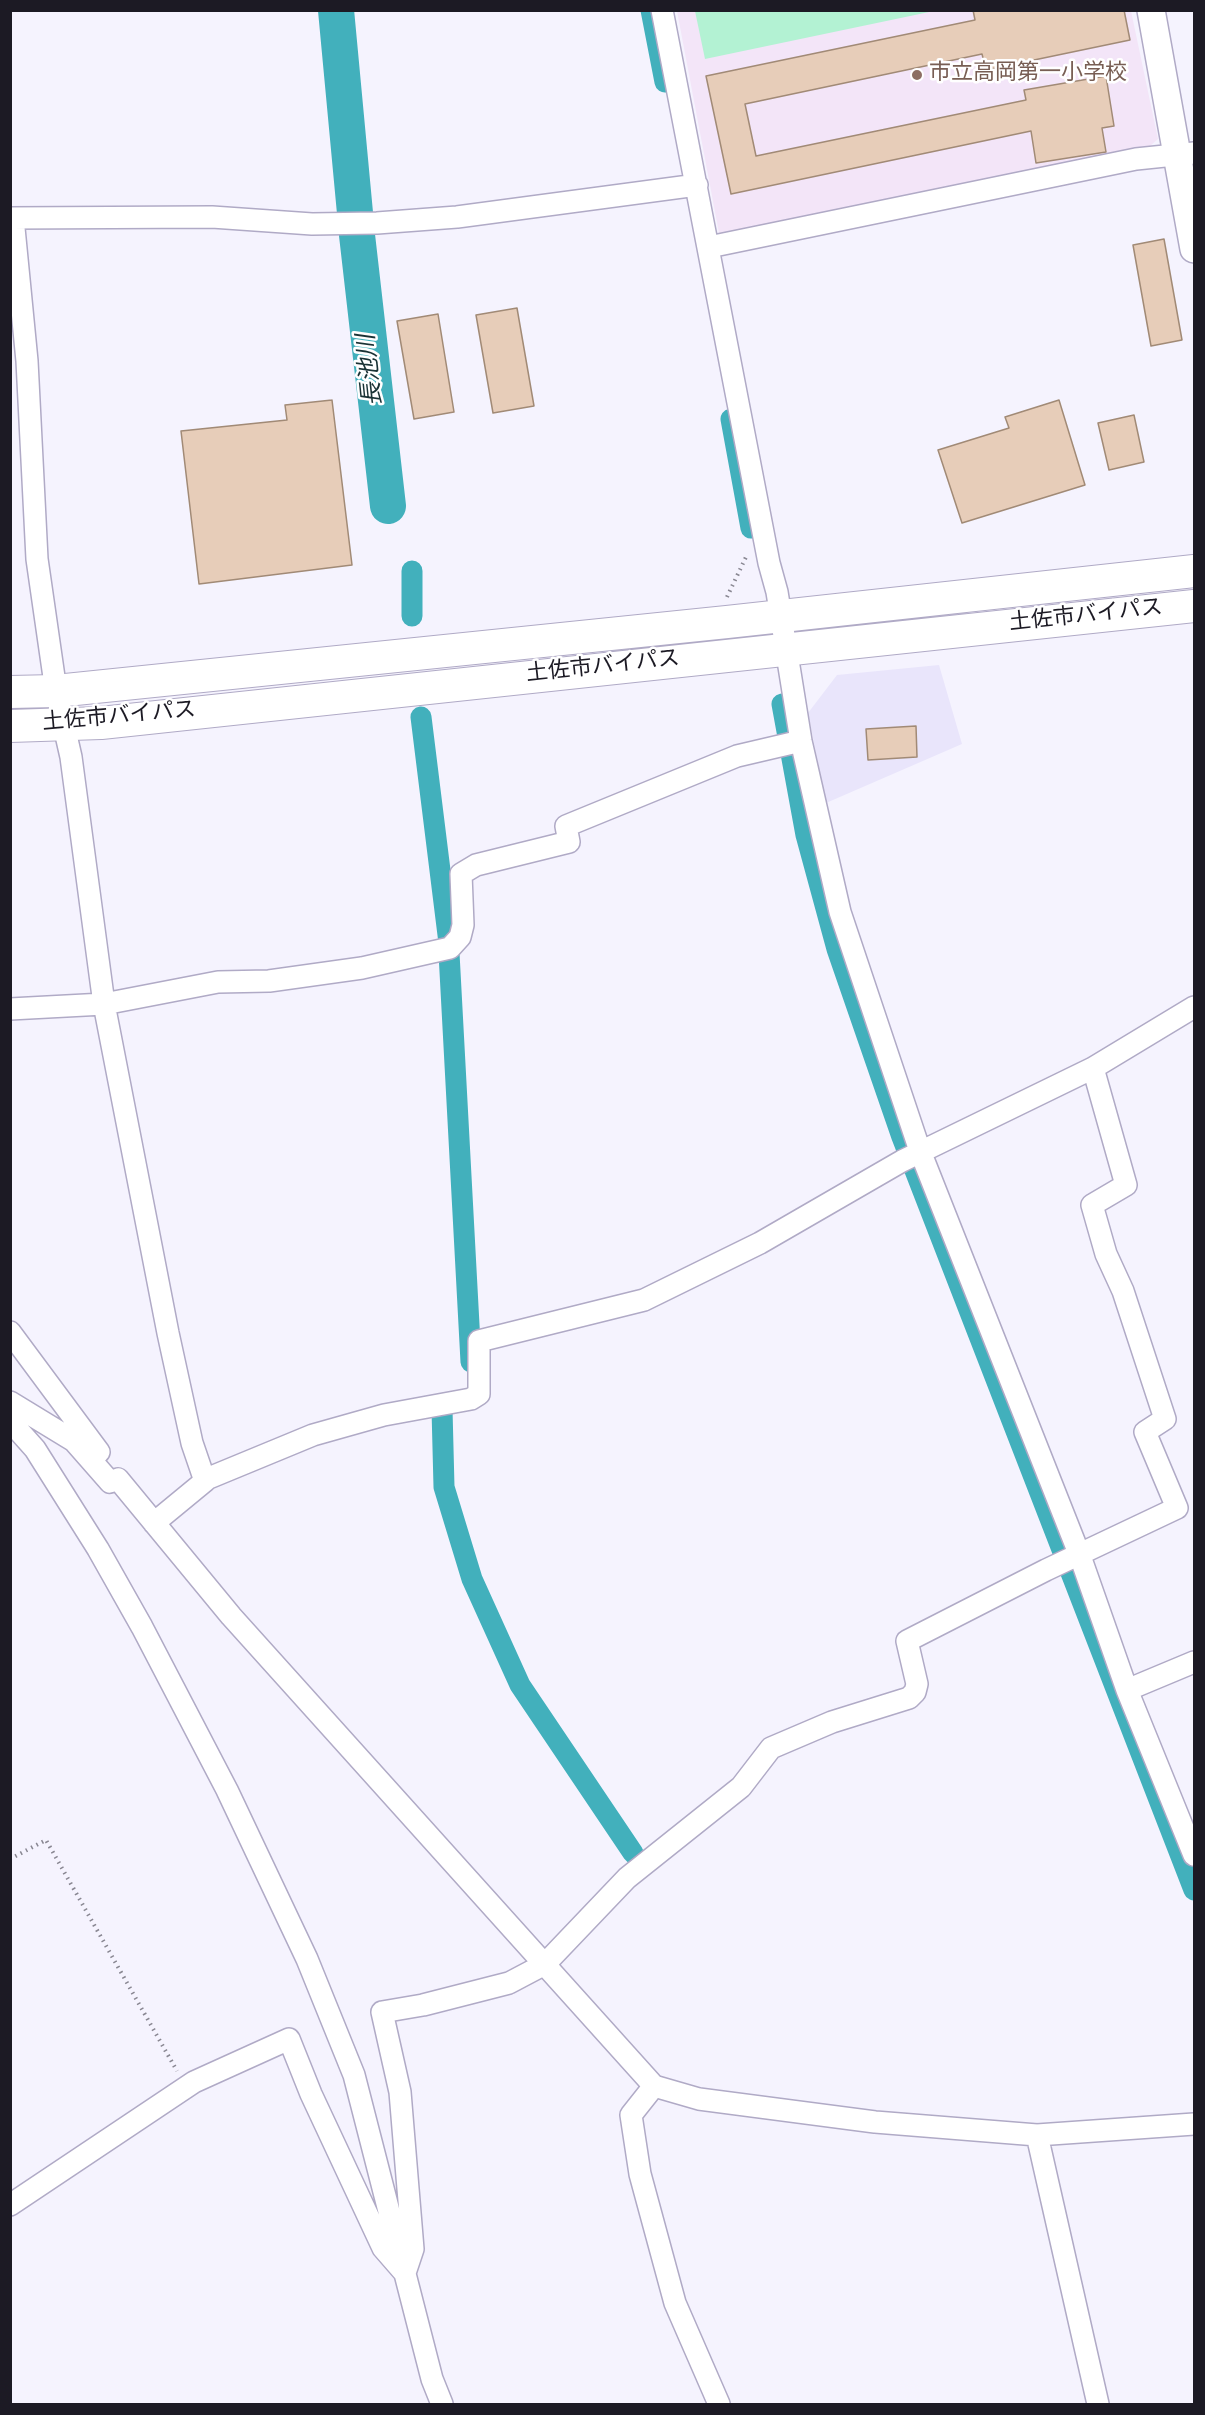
<!DOCTYPE html>
<meta charset="utf-8">
<style>
body{margin:0}
#map{position:relative;width:1205px;height:2415px;overflow:hidden;background:#f5f3fe;font-family:Spectral,serif}
canvas{display:block}
.frame{position:absolute;inset:0;border:12px solid #1c1a24;pointer-events:none}
</style>
<div id="map">
<canvas width="1205" height="2415"></canvas>
<div class="frame"></div>
</div>
<script>
const ctx = document.querySelector('canvas').getContext('2d');
ctx.lineJoin = 'round';
function fill(path, color) {
  ctx.fillStyle = color;
  ctx.fill(path, 'evenodd');
}
function poly(rows) {
  const path = new Path2D();
  for (const r of rows) {
    path.moveTo(r[0], r[1]);
    for (let i = 2; i < r.length; i += 2) path.lineTo(r[i], r[i + 1]);
  }
  return path;
}
function stroke(path, color, width, dash) {
  ctx.strokeStyle = color;
  ctx.lineWidth = width;
  ctx.lineCap = dash ? 'butt' : 'round';
  ctx.setLineDash(dash || []);
  ctx.stroke(path);
}
function write(font, color, halo, rows, align = 'center') {
  ctx.font = font + ' Spectral,"Noto Sans JP",serif';
  ctx.lineWidth = 5;
  ctx.setLineDash([]);
  ctx.textBaseline = 'middle';
  ctx.strokeStyle = halo;
  ctx.fillStyle = color;
  for (const [text, x, y, turn = 0] of rows) {
    ctx.save();
    ctx.translate(x, y);
    ctx.rotate((+turn || 0) * Math.PI / 180);
    ctx.textAlign = isNaN(turn) ? turn : align;
    if (halo) ctx.strokeText(text, 0, 0);
    ctx.fillText(text, 0, 0);
    ctx.restore();
  }
}
const built = poly([
 [939,665,962,744,826,803,808,713,837,675]
]);
const education = poly([
 [677,11,1131,11,1158,139,1150,146,726,237,719,233]
]);
const green = poly([
 [695,11,695,10,934,11,705,59]
]);
const canal = poly([
 [651,10,665,82],
 [731,419,751,528],
 [412,616,412,571],
 [782,704,806,835,837,949,902,1137,1194,1890],
 [421,717,449,943],
 [449,953,471,1362],
 [442,1409,444,1487,472,1579,520,1685,633,1853]
]);
const river = poly([
 [336,10,355,213],
 [357,235,388,506]
]);
const building = poly([
 [973,10,1124,10,1130,40,986,70,982,54,745,104,756,156,1026,100,1024,90,1106,76,1114,126,1102,128,1106,152,1036,163,1031,131,731,194,706,76,975,20,973,10],
 [1164,239,1182,340,1151,346,1133,245,1164,239],
 [517,308,534,406,493,413,476,315,517,308],
 [438,314,454,412,414,419,397,321,438,314],
 [332,400,352,565,199,584,181,431,287,420,285,405,332,400],
 [1059,400,1085,485,962,523,938,450,1009,428,1005,417,1059,400],
 [1134,415,1144,462,1109,470,1098,423,1134,415],
 [916,726,917,757,868,760,866,729,916,726]
]);
const path = poly([
 [727,597,746,557],
 [10,1859,46,1840,177,2071]
]);
const minor = poly([
 [662,10,769,563,777,592,801,741,840,912,920,1151,1080,1556,1127,1690,1194,1855],
 [10,218,212,217,312,224,377,223,457,217,697,185],
 [13,218,27,361,37,559,56,691,71,757,104,1004,168,1333,192,1443,205,1481,154,1523],
 [709,247,1136,159,1194,153],
 [10,1009,104,1004,218,982,269,981,362,968,450,948,460,937,463,925,461,874,476,865,569,842,566,826,737,756,801,741],
 [10,1332,99,1452],
 [10,1402,74,1441,110,1482,118,1479,231,1616,654,2086,699,2099,875,2122,1037,2135,1194,2124],
 [10,1421,35,1449,98,1549,142,1627,227,1790,307,1959,354,2075,432,2379,442,2404],
 [204,1480,313,1435,384,1415,471,1399,479,1394,479,1341,644,1300,760,1243,902,1161,1093,1068,1194,1007],
 [1127,1690,1194,1662],
 [654,2086,631,2115,640,2174,675,2303,719,2404],
 [1037,2135,1098,2404],
 [10,2205,194,2082,289,2039,311,2094,383,2248,403,2271],
 [405,2273,413,2249,400,2092,382,2012,423,2005,509,1983,545,1964,627,1878,741,1787,771,1748,832,1722,909,1698,915,1692,917,1684,907,1641,1046,1570,1177,1508,1145,1432,1165,1419,1123,1291,1106,1254,1092,1205,1126,1185,1093,1068]
]);
const major = poly([
 [1151,10,1194,249]
]);
const highway = poly([
 [10,692,56,691,727,622,1194,571],
 [10,726,101,723,1194,606]
]);
const markers = [
 [917,75,6,"#8d6e63"]
];
const educationNames = [
 ["市立高岡第一小学校",929,75]
];
const streetNames = [
 ["土佐市バイパス",1086,617,-6],
 ["土佐市バイパス",603,668,-6],
 ["土佐市バイパス",119,718,-5]
];
const waterNames = [
 ["長池川",372,370,-96]
];
fill(built, '#e9e5fb');
fill(education, '#f3e5f8');
fill(green, '#b3f2d3');
stroke(canal, '#42b0bc', 21);
stroke(river, '#42b0bc', 36);
fill(building, '#e7cdb9');
stroke(building, '#a18a76', 1.5);
stroke(minor, '#b0aac6', 24);
stroke(major, '#b0aac6', 30);
stroke(highway, '#b0aac6', 34);
stroke(path, '#898792', 4, [1.5, 4.5]);
stroke(minor, '#fff', 21);
stroke(major, '#fff', 27);
stroke(highway, '#fff', 32);
for (const [x, y, r, color] of markers) {
  const dot = new Path2D();
  dot.arc(x, y, r, 0, 2 * Math.PI);
  ctx.fillStyle = color;
  ctx.fill(dot);
  stroke(dot, '#fff', 2);
}
write('22px', '#785e54', '#fff', educationNames, 'left');
write('22px', '#1c1a24', '#fff', streetNames);
write('italic 24px', '#193235', '#fff', waterNames);
</script>
